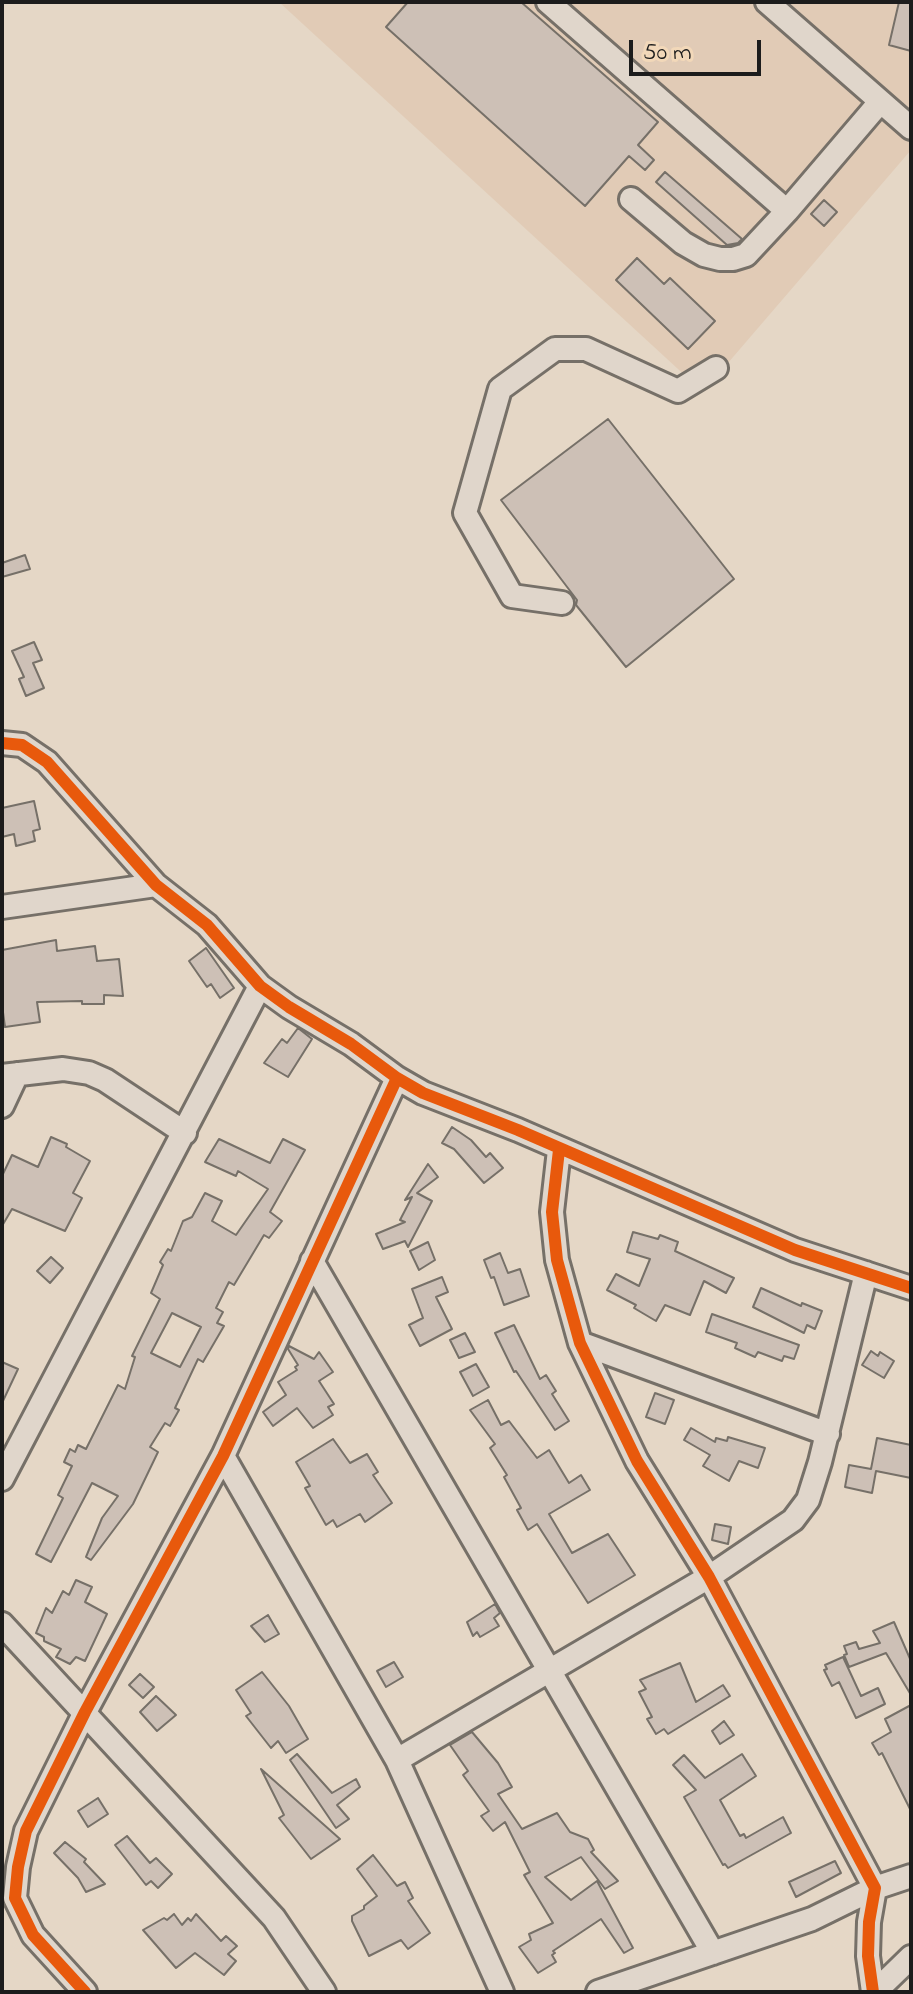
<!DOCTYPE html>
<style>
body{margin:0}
#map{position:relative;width:913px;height:1994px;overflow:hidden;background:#e5d7c6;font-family:"Indie Flower",sans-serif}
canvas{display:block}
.frame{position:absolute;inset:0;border:4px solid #1c1c1c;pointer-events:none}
.scale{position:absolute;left:629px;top:40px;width:132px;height:36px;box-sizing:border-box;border:4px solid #1c1c1c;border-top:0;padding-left:10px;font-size:24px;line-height:28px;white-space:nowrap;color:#1c1c1c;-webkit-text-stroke:6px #f2d8b9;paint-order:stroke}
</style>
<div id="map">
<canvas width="913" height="1994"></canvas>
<div class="frame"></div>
<div class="scale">50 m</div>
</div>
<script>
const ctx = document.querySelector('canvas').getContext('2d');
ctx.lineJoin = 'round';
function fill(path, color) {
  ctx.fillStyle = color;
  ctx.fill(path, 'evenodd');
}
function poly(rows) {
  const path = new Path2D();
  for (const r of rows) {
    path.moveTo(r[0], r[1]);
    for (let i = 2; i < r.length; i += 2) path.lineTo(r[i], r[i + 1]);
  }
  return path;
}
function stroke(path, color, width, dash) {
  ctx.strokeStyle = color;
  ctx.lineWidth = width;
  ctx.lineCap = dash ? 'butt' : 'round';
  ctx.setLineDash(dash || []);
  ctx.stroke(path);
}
const built = poly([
 [279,2,911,2,911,150,703,392]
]);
const building = poly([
 [408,2,521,2,658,122,638,145,654,160,645,170,629,156,585,206,386,27,408,2],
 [899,2,911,2,911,51,889,45,899,2],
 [665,172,742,239,738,243,727,245,656,182,665,172],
 [824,200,837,212,824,226,811,214,824,200],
 [637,258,664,284,670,278,715,321,688,349,616,280,637,258],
 [608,419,734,579,626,667,576,605,577,600,501,500,608,419],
 [25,555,30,569,2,577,2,563,25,555],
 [34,642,42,660,33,663,44,688,26,696,19,679,24,677,12,651,34,642],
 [34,801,40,829,33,831,35,841,16,846,14,834,2,837,2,808,34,801],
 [56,940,57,951,95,946,97,961,119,959,123,996,104,995,104,1004,82,1004,82,1001,37,1002,40,1022,5,1027,2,1005,2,950,56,940],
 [206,948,234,988,220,998,211,984,207,987,189,961,206,948],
 [298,1028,312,1039,288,1077,264,1063,282,1039,287,1043,298,1028],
 [452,1127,471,1140,486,1157,490,1153,503,1168,484,1183,454,1149,442,1143,452,1127],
 [51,1137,67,1144,66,1147,90,1161,73,1193,82,1198,65,1231,12,1209,2,1226,2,1176,12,1155,38,1167,51,1137],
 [219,1139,270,1163,283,1139,305,1150,270,1212,282,1221,269,1238,264,1235,234,1285,229,1282,216,1308,223,1312,217,1323,224,1326,203,1362,198,1359,175,1408,179,1410,170,1426,165,1423,150,1447,158,1452,133,1504,91,1560,86,1557,102,1518,118,1496,92,1483,51,1562,36,1554,63,1498,58,1495,72,1466,64,1462,70,1449,75,1452,78,1445,86,1449,118,1385,125,1389,135,1357,132,1356,160,1299,151,1293,163,1265,160,1262,168,1249,171,1251,183,1221,192,1217,205,1193,222,1201,212,1221,236,1235,268,1189,238,1171,236,1176,205,1162,219,1139],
 [172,1313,201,1327,180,1367,151,1353,172,1313],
 [428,1164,438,1177,417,1193,432,1201,408,1247,405,1241,383,1249,376,1234,405,1222,400,1220,412,1197,405,1200,428,1164],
 [633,1232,658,1239,660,1235,678,1242,675,1251,734,1278,726,1293,704,1281,690,1315,665,1305,656,1321,634,1308,636,1305,607,1290,616,1274,639,1286,650,1259,627,1252,633,1232],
 [428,1242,435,1260,419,1270,410,1251,428,1242],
 [500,1253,508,1273,520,1269,529,1296,504,1305,494,1277,491,1278,484,1260,500,1253],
 [51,1257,63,1268,50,1283,37,1271,51,1257],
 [442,1277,448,1292,436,1297,452,1329,420,1346,409,1325,423,1318,412,1289,442,1277],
 [761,1288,801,1306,802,1303,822,1311,815,1329,807,1325,804,1333,753,1307,761,1288],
 [712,1314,799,1345,794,1359,784,1356,782,1361,758,1352,755,1357,735,1348,737,1343,706,1332,712,1314],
 [514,1325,540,1379,546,1375,556,1391,552,1394,569,1421,555,1430,516,1371,514,1372,495,1333,514,1325],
 [465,1333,475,1352,459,1358,450,1340,465,1333],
 [289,1346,314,1359,319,1352,333,1372,319,1381,334,1404,328,1407,333,1415,313,1428,297,1408,273,1426,263,1412,286,1395,278,1382,297,1370,295,1367,298,1365,288,1349,289,1346],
 [871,1351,878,1356,880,1352,894,1361,884,1378,862,1365,871,1351],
 [2,1362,18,1369,2,1403,2,1362],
 [476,1364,489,1387,473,1396,460,1372,476,1364],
 [655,1393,674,1400,665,1424,646,1417,655,1393],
 [488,1400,501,1425,509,1421,537,1458,549,1450,569,1483,581,1475,590,1490,549,1514,572,1553,608,1534,635,1575,588,1603,537,1524,528,1530,517,1510,521,1508,504,1477,507,1475,490,1448,495,1444,470,1410,488,1400],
 [691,1428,715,1442,716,1438,727,1441,728,1437,765,1448,758,1468,739,1461,729,1481,703,1466,710,1455,684,1440,691,1428],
 [877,1438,911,1445,911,1478,876,1471,872,1493,845,1487,849,1465,871,1469,877,1438],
 [333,1439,350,1463,367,1454,378,1472,373,1475,392,1503,365,1522,360,1514,337,1527,333,1520,326,1525,305,1488,310,1486,296,1462,333,1439],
 [715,1524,731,1527,728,1544,712,1540,715,1524],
 [76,1580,92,1587,85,1602,107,1614,85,1661,76,1657,70,1664,56,1657,61,1649,44,1641,44,1637,36,1633,46,1608,52,1613,63,1591,69,1595,76,1580],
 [495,1604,500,1613,494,1618,499,1626,480,1637,477,1632,473,1636,467,1622,495,1604],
 [268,1615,279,1634,265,1642,251,1626,268,1615],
 [894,1622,911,1661,911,1695,886,1653,849,1667,844,1655,847,1654,844,1646,856,1642,859,1649,880,1643,873,1631,894,1622],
 [843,1657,861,1696,878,1688,885,1704,856,1718,839,1682,832,1686,824,1670,827,1669,825,1665,843,1657],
 [394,1662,403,1677,386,1687,377,1671,394,1662],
 [680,1663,696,1702,723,1685,730,1696,668,1734,664,1729,656,1734,647,1719,652,1717,639,1692,646,1689,640,1680,680,1663],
 [262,1672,289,1706,308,1739,286,1753,278,1741,271,1748,246,1716,251,1713,236,1690,262,1672],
 [140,1674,154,1687,143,1698,129,1685,140,1674],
 [156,1696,176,1715,157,1731,140,1712,156,1696],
 [911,1705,911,1811,882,1753,879,1755,872,1743,891,1732,885,1719,911,1705],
 [724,1721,734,1735,720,1744,712,1731,724,1721],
 [472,1732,498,1763,512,1787,498,1794,522,1829,557,1813,570,1832,588,1839,594,1850,591,1852,618,1881,605,1889,581,1857,545,1877,571,1900,597,1881,633,1948,624,1953,601,1919,553,1951,555,1953,552,1955,556,1962,538,1973,519,1947,531,1940,529,1934,553,1923,524,1875,530,1872,505,1822,493,1831,481,1816,489,1811,463,1775,468,1771,450,1745,472,1732],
 [297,1754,332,1793,356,1779,360,1787,337,1805,349,1819,336,1828,290,1760,297,1754],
 [742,1754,756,1776,720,1800,740,1836,744,1834,746,1838,783,1817,791,1833,728,1868,725,1864,723,1865,684,1797,696,1790,673,1765,684,1755,705,1778,742,1754],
 [261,1769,340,1839,311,1859,279,1818,284,1815,261,1769],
 [98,1798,108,1814,88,1827,78,1811,98,1798],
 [127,1836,150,1863,156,1858,172,1874,158,1888,151,1881,146,1885,115,1845,127,1836],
 [65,1842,86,1859,84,1862,105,1884,86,1892,78,1878,54,1853,65,1842],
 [373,1855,397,1886,405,1882,413,1898,408,1901,430,1933,408,1949,401,1940,369,1956,352,1921,352,1916,364,1909,364,1906,377,1896,357,1869,373,1855],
 [835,1861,841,1873,796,1897,789,1882,835,1861],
 [174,1914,182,1925,188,1918,191,1921,196,1914,221,1941,226,1936,237,1946,228,1954,236,1961,224,1975,195,1953,176,1968,143,1930,164,1918,167,1920,174,1914]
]);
const minor = poly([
 [548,2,787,211,880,102],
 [767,2,911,128],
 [631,199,683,243,704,255,720,259,733,259,746,255,787,211],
 [562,603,512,596,465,513,500,389,555,349,586,349,678,391,716,368],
 [2,743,22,745,47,762,156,885,207,925,260,986,289,1007,351,1044,397,1078,423,1093,518,1130,795,1250,911,1288],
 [2,907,156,885],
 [2,1076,63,1069,89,1073,105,1080,185,1133],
 [2,1106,17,1074],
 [559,1150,552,1212,557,1260,580,1343,637,1461,709,1577,875,1888,869,1922,868,1956,873,1992],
 [312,1261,713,1953],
 [580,1343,828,1434],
 [223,1456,397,1760,502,1992],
 [2,1479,260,986],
 [2,1624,274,1918,324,1992],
 [397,1760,709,1577,793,1520,808,1500,820,1462,866,1273],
 [85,1992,33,1935,15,1898,18,1867,26,1831,85,1712,223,1456,397,1078],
 [598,1992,812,1919,875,1888,911,1876],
 [875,1992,911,1957]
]);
const cycleway = poly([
 [2,743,22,745,47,762,156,885,207,925,260,986,289,1007,351,1044,397,1078,423,1093,518,1130,795,1250,911,1288],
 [559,1150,552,1212,557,1260,580,1343,637,1461,709,1577,875,1888,869,1922,868,1956,873,1992],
 [85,1992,33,1935,15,1898,18,1867,26,1831,85,1712,223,1456,397,1078]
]);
fill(built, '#e1cbb6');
fill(building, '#cdc0b6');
stroke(building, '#767068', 2);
stroke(minor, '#767068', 28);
stroke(minor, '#e0d6cb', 22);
stroke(cycleway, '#e8590c', 12);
</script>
